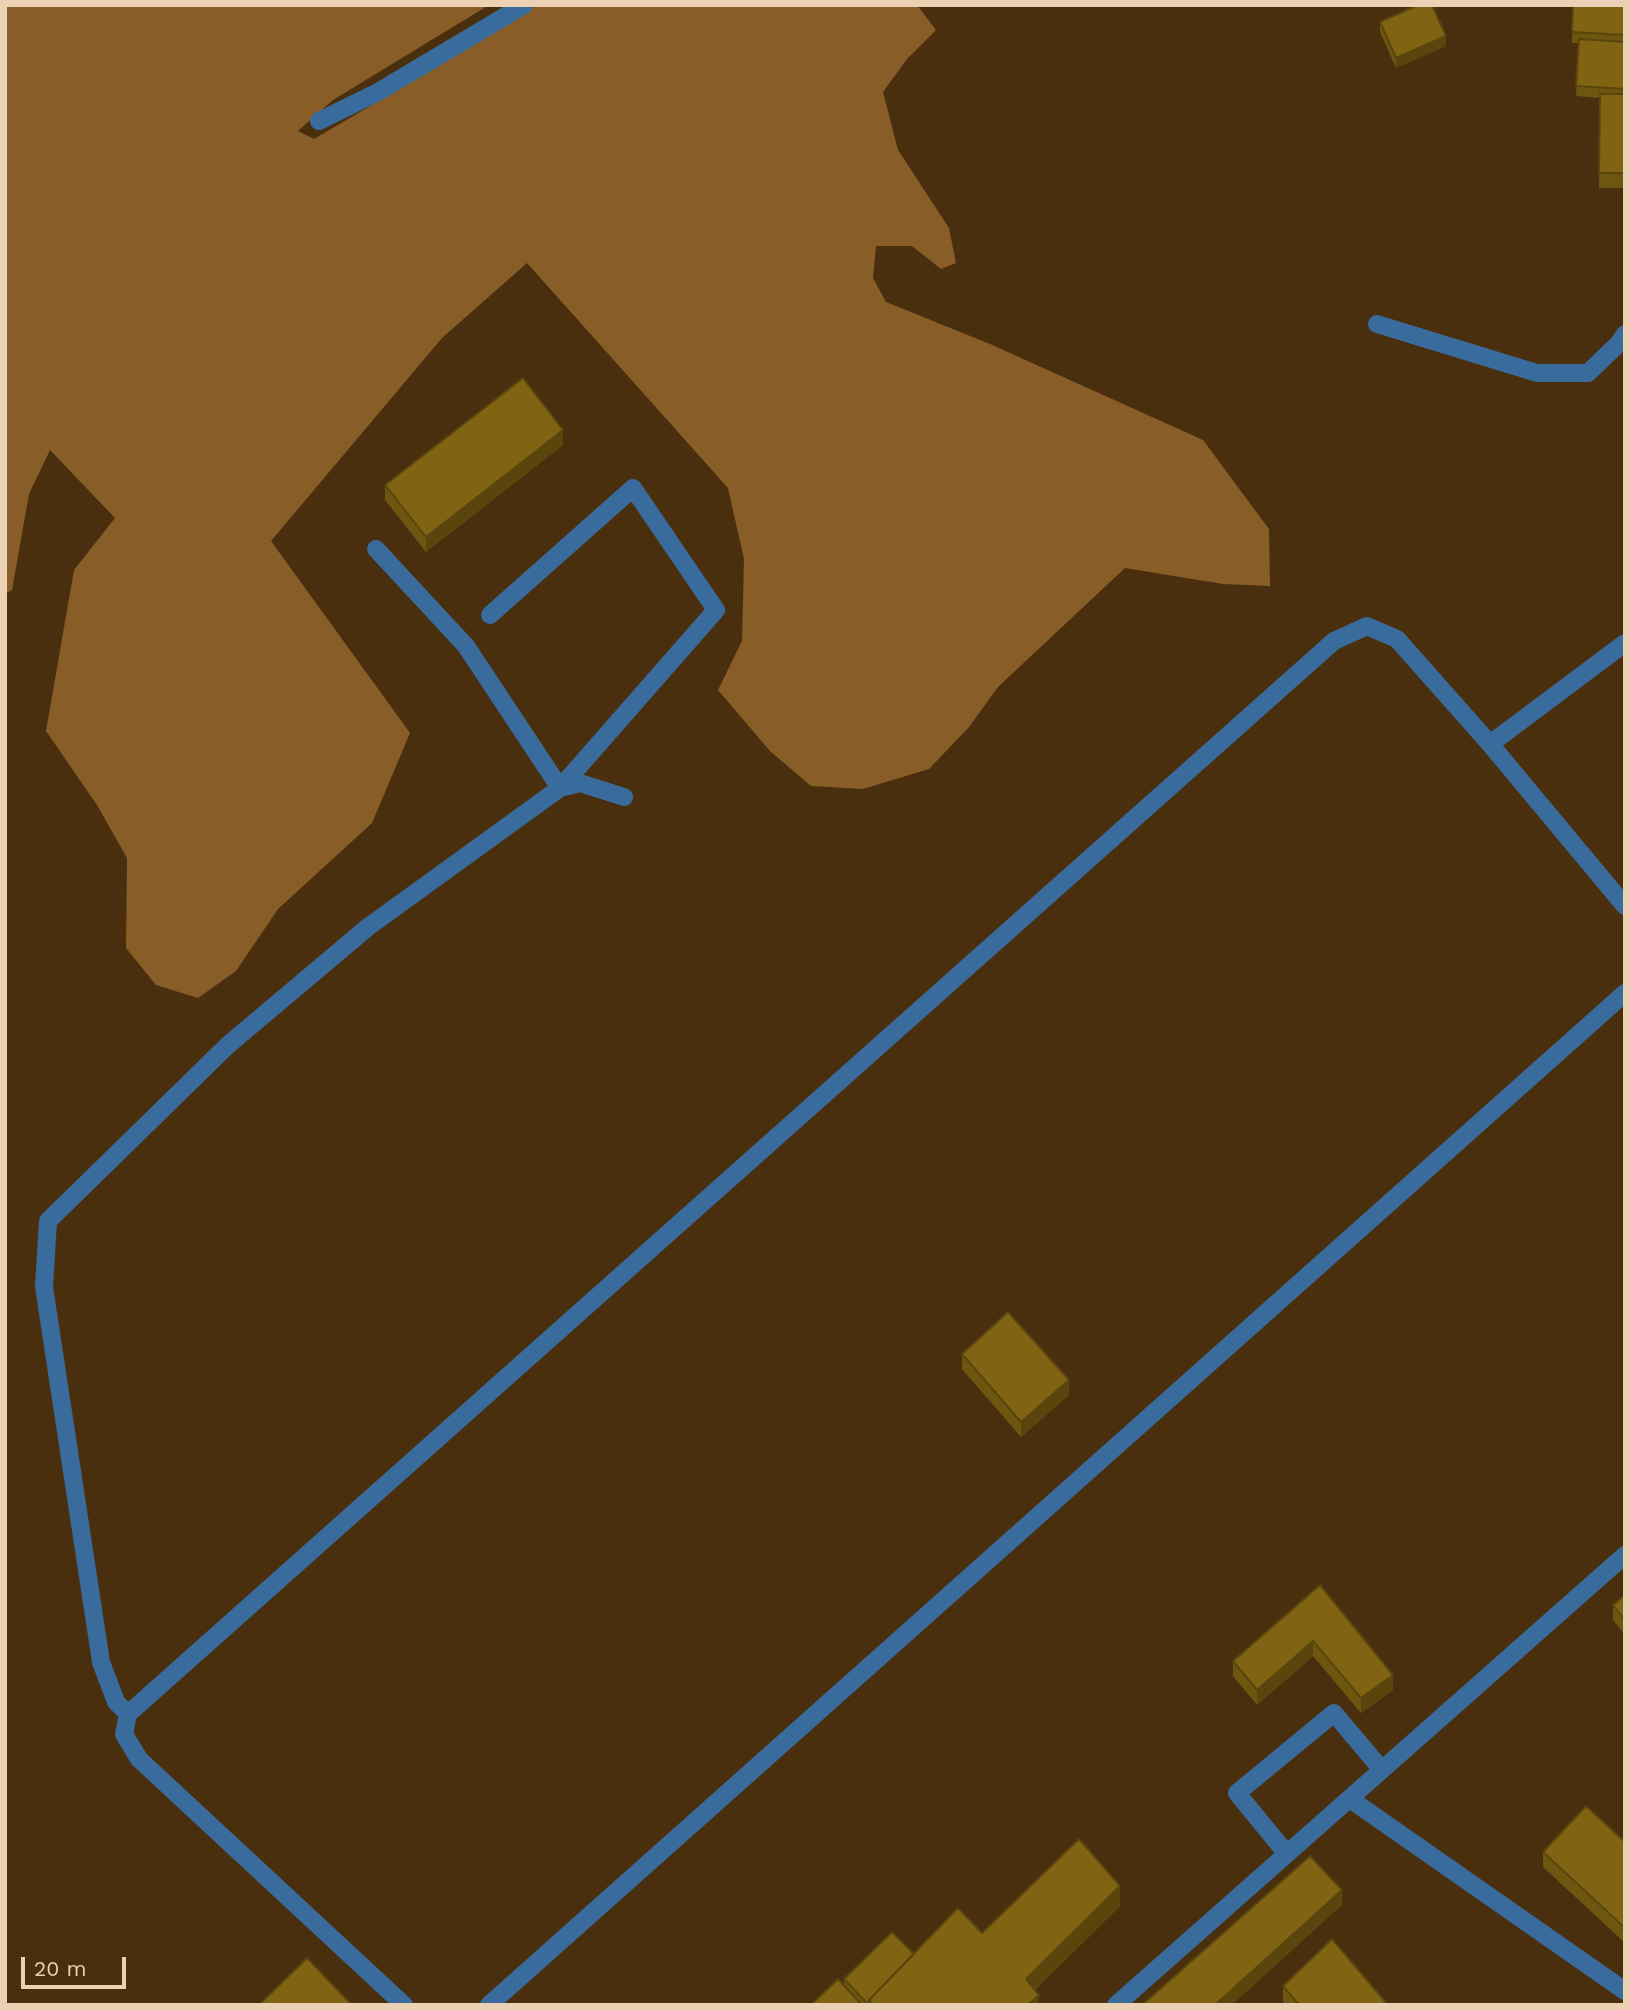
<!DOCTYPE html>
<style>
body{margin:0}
#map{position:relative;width:1630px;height:2010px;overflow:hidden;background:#4a2f0f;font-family:"Work Sans",sans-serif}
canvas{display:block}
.frame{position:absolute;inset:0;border:7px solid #edd1b5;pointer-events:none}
.scale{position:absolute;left:21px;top:1957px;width:105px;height:32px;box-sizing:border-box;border:4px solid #edd1b5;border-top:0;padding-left:9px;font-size:21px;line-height:24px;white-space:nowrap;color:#edd1b5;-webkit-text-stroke:5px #4a2f0f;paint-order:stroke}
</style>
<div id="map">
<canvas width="1630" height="2010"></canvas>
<div class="frame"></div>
<div class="scale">20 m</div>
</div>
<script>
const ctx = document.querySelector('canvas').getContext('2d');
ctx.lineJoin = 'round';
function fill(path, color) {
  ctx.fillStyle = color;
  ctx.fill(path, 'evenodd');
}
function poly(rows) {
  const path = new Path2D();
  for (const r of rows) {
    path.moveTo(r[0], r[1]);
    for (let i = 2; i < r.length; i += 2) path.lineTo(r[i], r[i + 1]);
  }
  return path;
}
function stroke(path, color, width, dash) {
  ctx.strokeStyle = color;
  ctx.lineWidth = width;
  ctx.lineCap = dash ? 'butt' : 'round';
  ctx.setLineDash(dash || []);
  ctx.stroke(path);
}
const forest = poly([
 [5,5,489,5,333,100,298,131,314,139,416,79,495,29,538,5,917,5,936,30,907,59,883,92,898,150,949,228,956,263,941,269,912,246,876,246,873,278,886,302,990,344,1203,440,1269,529,1270,586,1223,584,1125,568,998,687,969,727,929,769,863,789,811,786,770,751,718,690,742,641,744,559,728,488,527,263,442,338,271,541,410,733,372,823,278,909,236,971,198,998,156,985,126,948,127,858,97,805,46,731,74,570,115,518,50,450,29,494,12,590,5,594]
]);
const minor = poly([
 [319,121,378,92,524,5],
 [1377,324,1537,373,1588,373,1619,343,1625,334],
 [376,549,466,646,560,788,716,610,633,488,490,615],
 [1490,744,1625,643],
 [128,1714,116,1702,101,1662,44,1287,48,1221,228,1045,368,927,560,788,580,783,624,797],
 [1350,1799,1625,1991],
 [1287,1854,1237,1793,1334,1713,1382,1770],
 [404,2005,139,1759,124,1734,128,1714,1334,641,1367,626,1397,639,1490,744,1625,906],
 [489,2005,1625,993],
 [1116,2005,1625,1555]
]);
const wall = poly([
 [1573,5,1625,5,1625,188,1599,188,1600,98,1576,96,1579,43,1572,43],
 [1380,22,1446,46,1396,68,1380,32],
 [563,445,426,552,385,500,385,485],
 [962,1354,1069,1395,1021,1437,962,1369],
 [1320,1585,1393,1690,1361,1713,1313,1656,1257,1705,1233,1676,1233,1661],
 [1625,1595,1625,1635,1613,1620,1613,1605],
 [1625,1842,1625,1943,1543,1867,1543,1852],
 [1120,1906,1035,1990,1039,2005,811,2005,844,1985,844,1979,982,1933],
 [1283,1986,1388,2005,1286,2005,1283,2001]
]);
const shadedWall = poly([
 [1446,36,1446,46,1396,68,1396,58],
 [563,430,563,445,426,552,426,537],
 [1069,1380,1069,1395,1021,1437,1021,1422],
 [1313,1641,1313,1656,1257,1705,1257,1690],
 [1393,1675,1393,1690,1361,1713,1361,1698],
 [1120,1886,1120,1906,1026,1999,1026,1979],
 [1342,1890,1342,1905,1232,2005,1215,2005],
 [1039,1995,1039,2005,1028,2005]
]);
const building = poly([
 [1418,5,1432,5,1446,36,1396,58,1380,22,1418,5],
 [1573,5,1625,5,1625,35,1572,32,1573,5],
 [1579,39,1625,42,1625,89,1576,86,1579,39],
 [1600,94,1625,94,1625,173,1599,173,1600,94],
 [523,378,563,430,426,537,385,485,523,378],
 [1008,1312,1069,1380,1021,1422,962,1354,1008,1312],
 [1320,1585,1393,1675,1361,1698,1313,1641,1257,1690,1233,1661,1320,1585],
 [1625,1595,1625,1620,1613,1605,1625,1595],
 [1586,1806,1625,1842,1625,1928,1543,1852,1586,1806],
 [1079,1839,1120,1886,1026,1979,1039,1995,1028,2005,873,2005,869,2000,958,1908,982,1933,1079,1839],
 [1310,1856,1342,1890,1215,2005,1142,2005,1310,1856],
 [892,1932,914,1954,869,2000,868,2004,844,1979,892,1932],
 [1332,1939,1388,2005,1299,2005,1283,1986,1332,1939],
 [307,1958,352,2005,259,2005,307,1958],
 [838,1979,862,2005,811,2005,838,1979]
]);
fill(forest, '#895d28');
stroke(minor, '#396c9c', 18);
fill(wall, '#6e5610');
fill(shadedWall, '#5a460d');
fill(building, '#806413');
stroke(building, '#5a460d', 2);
</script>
